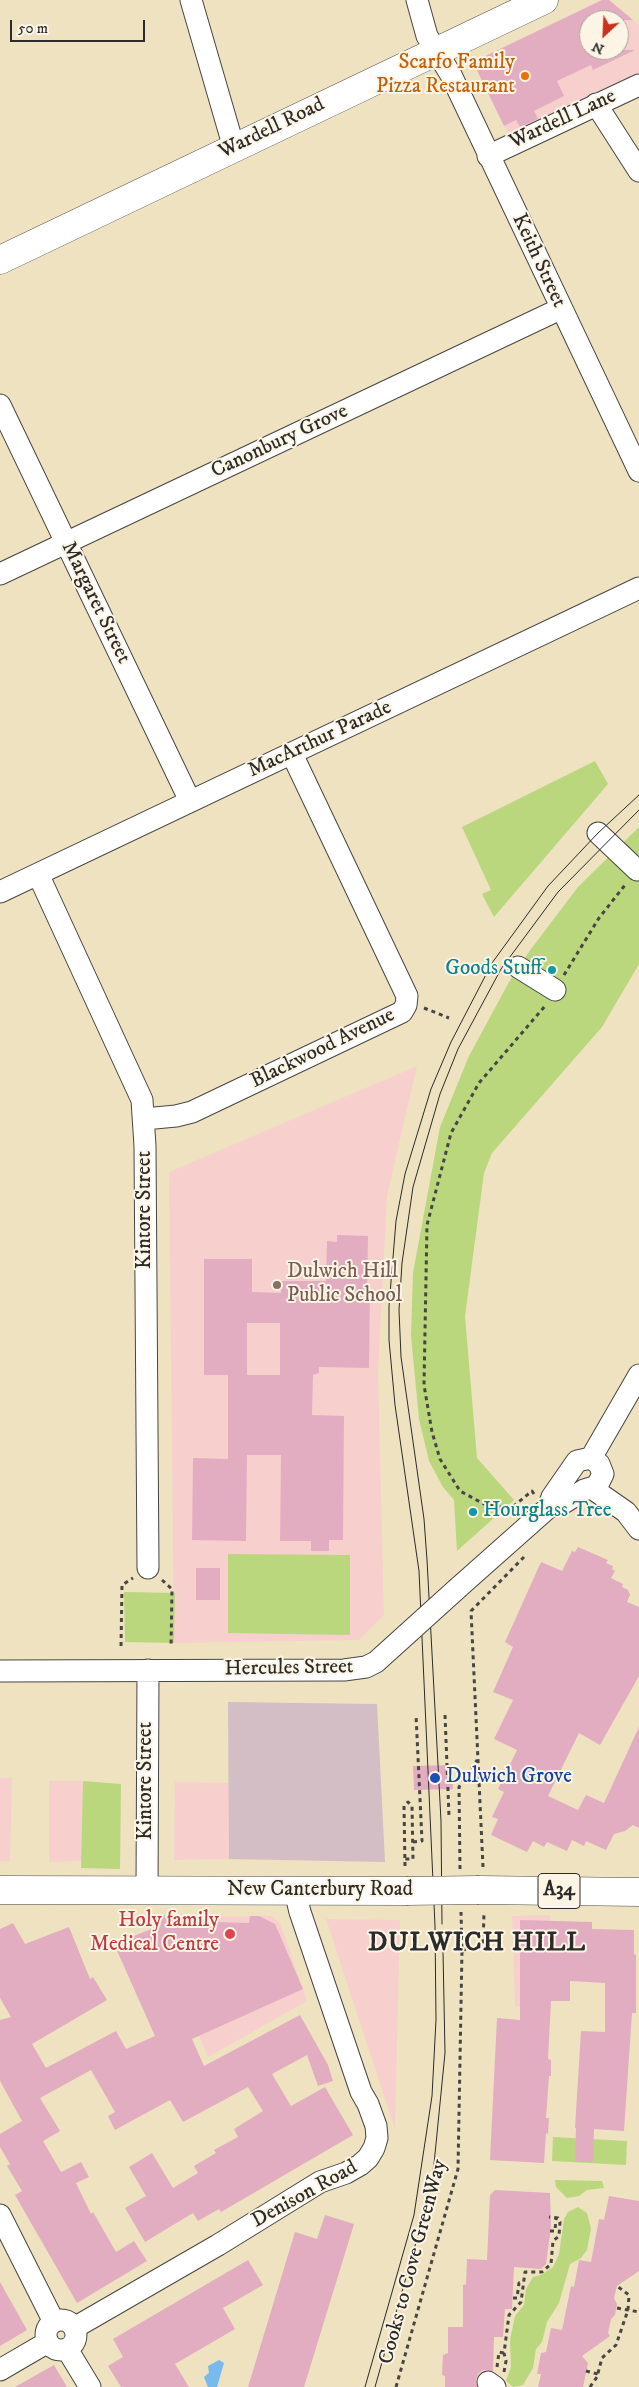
<!DOCTYPE html>
<style>
body{margin:0}
#map{position:relative;width:639px;height:2387px;overflow:hidden;background:#eee2c1;font-family:"IM FELL DW Pica",serif}
canvas{display:block}
.north{position:absolute;left:579px;top:10px;width:50px;height:50px;box-sizing:border-box;background:#fcf5e5;border:1px solid #a8a49b;border-radius:50%;rotate:205deg;font-size:14px;font-weight:700;line-height:20px;text-align:center;color:#2b2b2b}
.north::after{content:'';display:block;margin:auto;width:18px;height:22px;background:#c8321e;clip-path:polygon(50% 0,100% 100%,50% 72%,0 100%)}
.scale{position:absolute;left:10px;top:20px;width:135px;height:22px;box-sizing:border-box;border:2px solid #2b2b2b;border-top:0;padding-left:6px;font-size:15px;line-height:18px;white-space:nowrap;color:#2b2b2b;-webkit-text-stroke:4px #fcf5e5;paint-order:stroke}
</style>
<div id="map">
<canvas width="639" height="2387"></canvas>
<div class="north">N</div>
<div class="scale">50 m</div>
</div>
<script>
const ctx = document.querySelector('canvas').getContext('2d');
ctx.lineJoin = 'round';
function fill(path, color) {
  ctx.fillStyle = color;
  ctx.fill(path, 'evenodd');
}
function poly(rows) {
  const path = new Path2D();
  for (const r of rows) {
    if (r.length === 3) {
      path.moveTo(r[0] + r[2], r[1]);
      path.arc(r[0], r[1], r[2], 0, 2 * Math.PI);
      continue;
    }
    path.moveTo(r[0], r[1]);
    for (let i = 2; i < r.length; i += 2) path.lineTo(r[i], r[i + 1]);
  }
  return path;
}
function stroke(path, color, width, dash) {
  ctx.strokeStyle = color;
  ctx.lineWidth = width;
  ctx.lineCap = dash ? 'butt' : 'round';
  ctx.setLineDash(dash || []);
  ctx.stroke(path);
}
function write(font, color, halo, rows, align = 'center') {
  ctx.font = font + ' "IM FELL DW Pica",serif';
  ctx.lineWidth = 4;
  ctx.setLineDash([]);
  ctx.textBaseline = 'middle';
  ctx.strokeStyle = halo;
  ctx.fillStyle = color;
  for (const [text, x, y, turn = 0] of rows) {
    ctx.save();
    ctx.translate(x, y);
    ctx.rotate((+turn || 0) * Math.PI / 180);
    ctx.textAlign = isNaN(turn) ? turn : align;
    if (halo) ctx.strokeText(text, 0, 0);
    ctx.fillText(text, 0, 0);
    ctx.restore();
  }
}
const built = poly([
 [602,0,609,0,639,25,639,85,515,143,504,126,474,64,475,61],
 [589,20,619,20,619,50,589,50],
 [417,1066,387,1196,378,1373,384,1615,359,1640,174,1643,169,1172],
 [0,1778,12,1778,10,1862,0,1861],
 [49,1781,83,1781,82,1861,49,1862],
 [175,1782,229,1783,229,1859,174,1860],
 [550,1915,546,2012,515,2006,512,1916],
 [272,1916,280,1923,307,2001,208,2057,149,1917],
 [326,1919,400,1920,395,2129]
]);
const industrial = poly([
 [228,1702,377,1704,385,1862,229,1859]
]);
const green = poly([
 [595,761,608,784,494,917,482,894,491,890,462,827],
 [639,827,639,964,602,1027,492,1153,484,1173,465,1316,477,1458,514,1500,457,1551,454,1500,443,1487,429,1461,419,1419,411,1336,413,1273,440,1127,469,1056,509,982,528,953,578,887],
 [228,1554,350,1555,350,1635,228,1633],
 [124,1592,175,1593,174,1643,125,1642],
 [83,1781,121,1784,120,1869,81,1868],
 [553,2137,627,2141,626,2165,552,2161],
 [555,2180,602,2181,604,2188,587,2190,579,2196,567,2198,556,2187],
 [578,2207,587,2213,591,2229,587,2250,581,2258,570,2264,559,2303,547,2322,542,2342,536,2349,533,2368,523,2385,513,2387,506,2381,511,2367,510,2340,515,2316,524,2305,526,2289,533,2277,541,2275,553,2267,559,2254,564,2219,568,2212]
]);
const water = poly([
 [219,2360,224,2363,217,2387,208,2387,204,2377,209,2373,208,2366]
]);
const building = poly([
 [602,0,609,0,633,20,589,20,589,50,635,50,593,70,591,65,557,81,564,96,534,111,538,119,520,127,516,120,504,126,473,62],
 [337,1235,368,1236,367,1292,370,1292,369,1368,319,1367,319,1373,313,1375,312,1415,344,1416,343,1540,329,1540,329,1551,311,1551,311,1541,280,1541,281,1455,247,1455,246,1541,192,1540,193,1458,228,1459,228,1375,204,1375,204,1259,252,1259,252,1292,281,1293,280,1281,326,1281,327,1241,337,1242],
 [247,1323,280,1323,280,1375,247,1375],
 [578,1547,608,1560,606,1563,613,1566,612,1569,615,1571,611,1578,623,1584,622,1587,628,1590,630,1595,627,1602,639,1607,639,1676,600,1745,579,1733,548,1796,578,1810,586,1795,604,1803,639,1727,639,1828,633,1825,625,1831,614,1834,606,1850,586,1841,584,1846,572,1840,567,1851,547,1842,544,1847,533,1841,527,1852,491,1835,498,1819,492,1817,504,1792,498,1789,517,1750,494,1739,513,1700,493,1692,513,1647,505,1642,541,1562,562,1571,572,1551,575,1552],
 [196,1568,220,1568,220,1600,196,1600],
 [452,1765,453,1789,414,1790,413,1766],
 [161,1915,180,1916,180,1921,249,1923,250,1916,259,1916,275,1924,303,1989,192,2039,204,2066,300,2015,328,2065,333,2081,318,2086,307,2055,272,2074,291,2106,325,2087,353,2135,221,2212,219,2209,198,2221,193,2213,145,2242,125,2208,146,2196,129,2167,152,2153,173,2188,198,2173,194,2166,216,2153,214,2150,238,2137,234,2129,263,2111,248,2087,183,2122,170,2100,115,2130,108,2116,115,2112,91,2070,40,2098,60,2131,43,2141,61,2172,81,2162,89,2177,76,2183,91,2214,93,2212,116,2252,134,2241,147,2261,77,2303,15,2195,22,2191,7,2166,10,2164,0,2147,0,2134,22,2121,0,2081,0,2020,11,2017,0,1998,0,1929,13,1923,25,1944,69,1927,90,1979,93,1977,107,2000,32,2044,46,2068,116,2031,126,2049,155,2036,114,1944,161,1925],
 [520,1920,592,1922,592,1929,634,1930,634,1954,636,1955,636,2013,632,2013,624,2131,594,2129,593,2162,575,2162,576,2128,575,2128,581,2031,605,2032,605,1983,570,1981,570,2001,551,2001,548,2059,551,2060,551,2076,549,2076,546,2118,549,2118,548,2134,546,2133,544,2163,490,2160,497,2018,520,2020],
 [495,2190,550,2193,551,2227,546,2264,541,2269,514,2267,512,2309,505,2309,503,2337,494,2337,493,2371,483,2370,478,2374,476,2380,477,2387,445,2387,445,2376,442,2375,443,2355,448,2353,448,2327,463,2327,463,2285,466,2284,467,2259,487,2260,490,2195],
 [609,2196,639,2201,639,2271,617,2286,614,2298,617,2304,615,2315,611,2319,608,2333,610,2336,582,2356,588,2363,583,2387,538,2387,541,2374,537,2374,541,2353,546,2352,551,2328,562,2330,571,2286,574,2287,579,2260,591,2262,599,2219,604,2220],
 [325,2215,354,2224,304,2387,248,2387,295,2232,317,2239],
 [248,2260,263,2285,223,2308,235,2329,175,2364,189,2387,121,2387,108,2366,123,2357,113,2339],
 [0,2282,27,2330,0,2346],
 [54,2365,67,2387,15,2387]
]);
const path = poly([
 [564,975,599,918,625,885],
 [424,1008,449,1018],
 [534,1494,532,1491,510,1509,484,1504,460,1491,440,1459,432,1432,424,1385,427,1225,451,1133,479,1083,545,1006],
 [162,1580,172,1589,171,1647],
 [121,1646,122,1585,133,1578],
 [445,1715,449,1816],
 [413,1842,422,1841,416,1715],
 [405,1866,404,1806,408,1802,412,1806,413,1859,405,1859],
 [483,1867,471,1611,524,1557],
 [460,1869,459,1787,477,1760],
 [462,1950,483,1946,484,1912],
 [550,2231,555,2231,556,2218],
 [513,2298,517,2298,519,2283,523,2283],
 [617,2308,639,2312],
 [497,2367,499,2352,504,2353],
 [586,2371,598,2374],
 [504,2372,506,2361,504,2353,509,2315,521,2302,525,2272,542,2272,551,2264,553,2241,559,2236,560,2222,558,2218,549,2217],
 [396,2387,458,2169,462,1950,461,1912],
 [590,2387,597,2377,602,2358,616,2345,628,2310,629,2295,617,2286]
]);
const minor = poly([
 [191,0,234,148],
 [417,0,427,36,451,75,639,471],
 [596,104,639,171],
 [488,156,639,85],
 [0,405,190,801],
 [0,574,560,309],
 [598,833,637,870],
 [38,874,142,1100,145,1146,148,1568],
 [0,892,639,588],
 [518,967,555,990],
 [144,1119,176,1116,192,1112,402,1012,406,1005,407,996,292,754],
 [591,1458,639,1375],
 [593,1489,626,1512,639,1529],
 [459,1587,548,1508,552,1497,577,1461,591,1458,599,1464,603,1474,597,1486,584,1490,562,1504,548,1508],
 [0,1671,344,1670,366,1667,376,1662,407,1634],
 [147,1891,148,1670],
 [0,2215,54,2322],
 [61,2335,15],
 [74,2328,218,2245,320,2182,346,2173,360,2165,368,2158,374,2148,377,2138,376,2126,368,2104,361,2092,300,1912,295,1891],
 [67,2349,90,2387],
 [0,2370,48,2342],
 [488,2382,495,2387]
]);
const major = poly([
 [0,260,544,0]
]);
const highway = poly([
 [0,1890,406,1891],
 [479,1890,639,1892]
]);
const tram = poly([
 [442,1924,441,1821,427,1560,424,1519,401,1357,399,1310,402,1263,413,1187,440,1094,458,1049,501,969,558,892,639,810],
 [365,2387,414,2215,432,2096,436,2020,435,1926,419,1571,395,1405,389,1340,389,1306,396,1221,405,1174,431,1089,451,1042,492,963,548,886,598,833,639,795],
 [375,2387,424,2214,434,2164,445,2053,443,1951]
]);
const minorBridge = poly([
 [407,1634,459,1587]
]);
const highwayBridge = poly([
 [406,1891,479,1890]
]);
const markers = [
 [525,76,5,"#e8710a"],
 [552,970,5,"#0f9aa8"],
 [277,1285,5,"#8d6e63"],
 [473,1512,5,"#0f9aa8"],
 [435,1778,6,"#1a4fb4"],
 [230,1934,6,"#e0444e"]
];
const shields = [
 [559,1891,42]
];
const shieldNames = [
 ["A34",559,1891]
];
const foodNames = [
 ["Scarfo Family",515,64],
 ["Pizza Restaurant",515,88]
];
const streetNames = [
 ["Wardell Lane",563,120,-25],
 ["Wardell Road",272,129,-26],
 ["Keith Street",538,261,65],
 ["Canonbury Grove",280,442,-25],
 ["Margaret Street",95,603,64],
 ["MacArthur Parade",320,740,-25],
 ["Blackwood Avenue",323,1049,-26],
 ["Kintore Street",146,1210,-90],
 ["Hercules Street",289,1669,-1],
 ["Kintore Street",147,1781,-90],
 ["New Canterbury Road",320,1891],
 ["Denison Road",305,2195,-29],
 ["Cooks to Cove GreenWay",414,2262,-75]
];
const cultureNames = [
 ["Goods Stuff",542,970],
 ["Hourglass Tree",483,1512,"left"]
];
const educationNames = [
 ["Dulwich Hill",287,1273],
 ["Public School",287,1297]
];
const transitNames = [
 ["Dulwich Grove",446,1778]
];
const healthNames = [
 ["Holy family",219,1922],
 ["Medical Centre",219,1946]
];
const districtNames = [
 ["DULWICH HILL",477,1945]
];
fill(built, '#f7d0ce');
fill(industrial, '#d2bec4');
fill(green, '#bad77d');
fill(water, '#79baee');
fill(building, '#e2adc0');
stroke(minor, '#484642', 23);
stroke(major, '#484642', 29);
stroke(highway, '#484642', 29);
stroke(path, '#484642', 3, [4, 4]);
stroke(minor, '#fff', 21);
stroke(major, '#fff', 28);
stroke(highway, '#fff', 28);
stroke(tram, '#2b2b2b', 1);
stroke(minorBridge, '#484642', 23, []);
stroke(highwayBridge, '#484642', 29, []);
stroke(minorBridge, '#fff', 21);
stroke(highwayBridge, '#fff', 28);
for (const [x, y, r, color] of markers) {
  const dot = new Path2D();
  dot.arc(x, y, r, 0, 2 * Math.PI);
  ctx.fillStyle = color;
  ctx.fill(dot);
  stroke(dot, '#fcf5e5', 2);
}
for (const [x, y, w] of shields) {
  const box = new Path2D();
  box.roundRect(x - w / 2, y - 17.5, w, 35, 4);
  ctx.fillStyle = '#fcf5e5';
  ctx.fill(box);
  stroke(box, '#2b2b2b', 1);
}
write('bold 20px', '#2b2b2b', null, shieldNames);
write('21px', '#c56008', '#fcf5e5', foodNames, 'right');
write('21px', '#2b2b2b', '#fcf5e5', streetNames);
write('21px', '#0d838f', '#fcf5e5', cultureNames, 'right');
write('21px', '#785e54', '#fcf5e5', educationNames, 'left');
write('21px', '#164399', '#fcf5e5', transitNames, 'left');
write('21px', '#be3a42', '#fcf5e5', healthNames, 'right');
ctx.letterSpacing = '1px';
write('bold 26px', '#2b2b2b', '#fcf5e5', districtNames);
ctx.letterSpacing = '0px';
</script>
